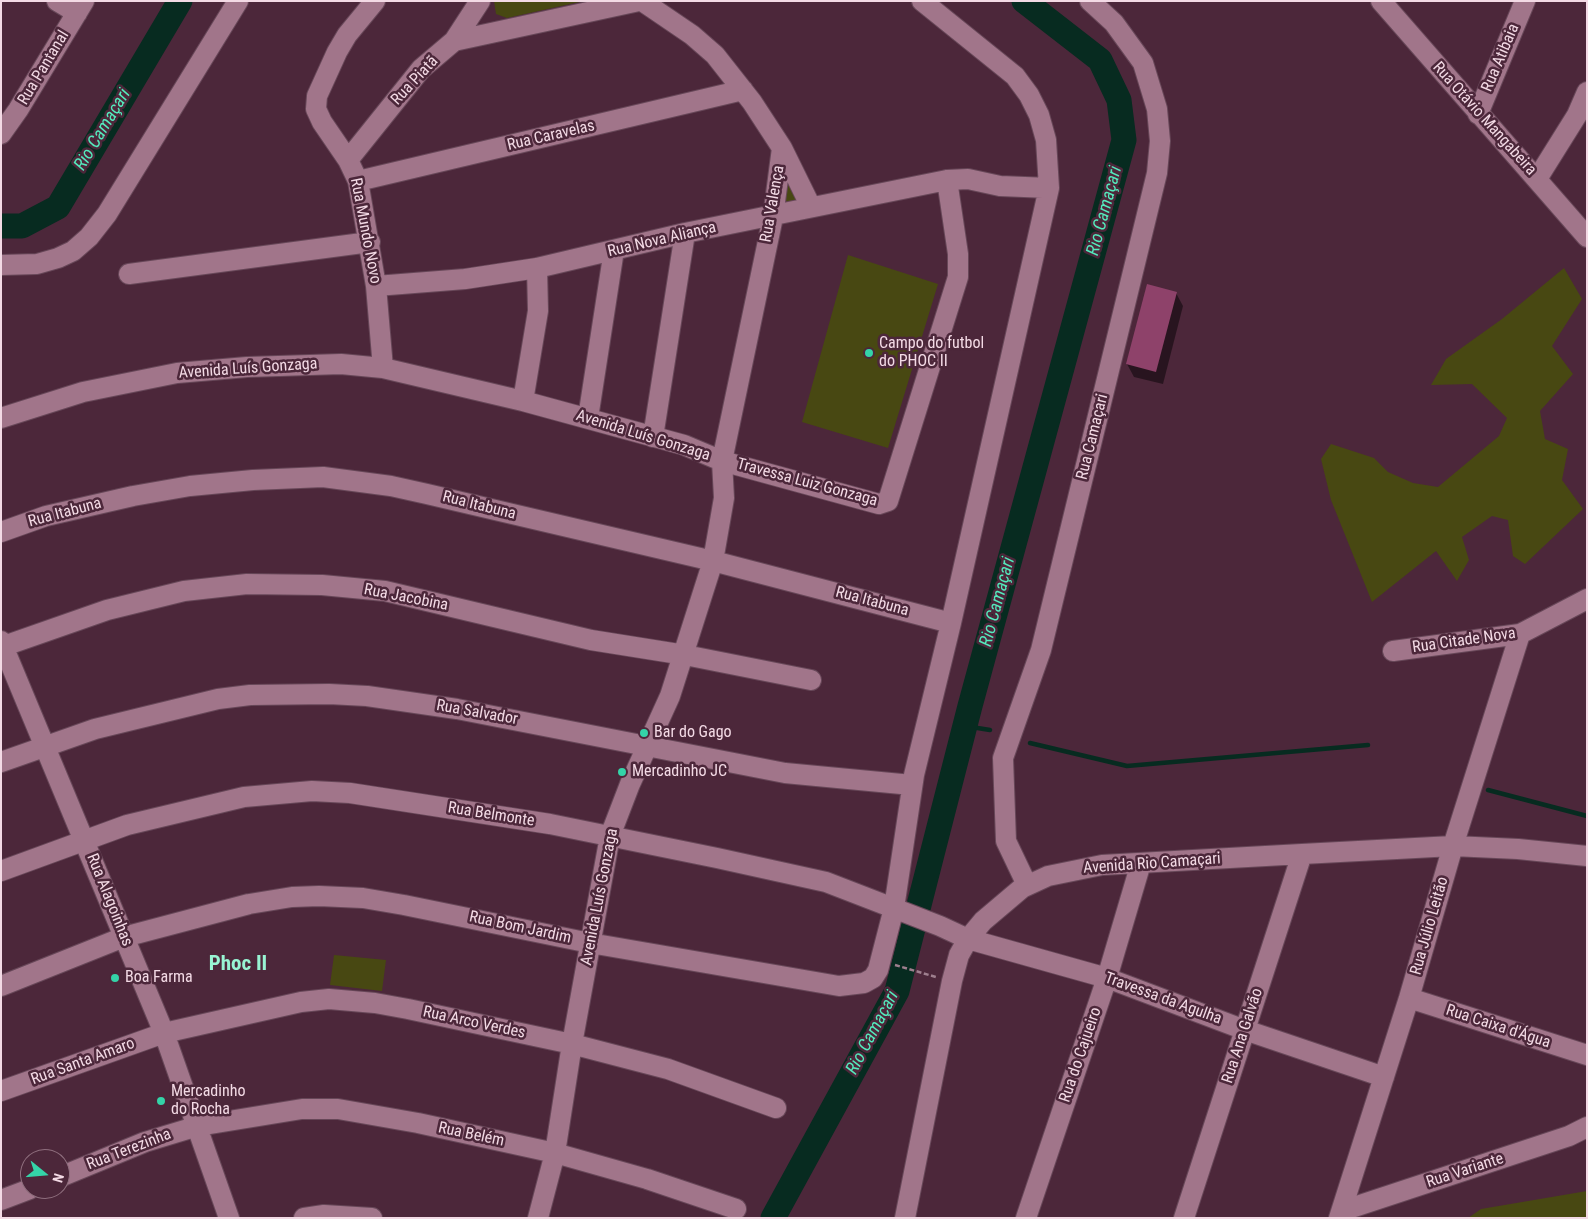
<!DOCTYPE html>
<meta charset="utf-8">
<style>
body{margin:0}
#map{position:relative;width:1588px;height:1219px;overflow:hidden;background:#4c273a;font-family:"Roboto Condensed",sans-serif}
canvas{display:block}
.frame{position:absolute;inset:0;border:2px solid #f3dae5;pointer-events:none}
.north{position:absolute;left:20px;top:1149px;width:50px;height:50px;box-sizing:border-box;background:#4c273a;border:1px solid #8f6f7e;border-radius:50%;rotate:107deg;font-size:14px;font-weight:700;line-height:20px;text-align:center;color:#f3dae5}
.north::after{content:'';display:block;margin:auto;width:18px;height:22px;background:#34d4a8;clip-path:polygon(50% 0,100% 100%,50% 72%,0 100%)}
</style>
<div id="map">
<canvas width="1588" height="1219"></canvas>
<div class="frame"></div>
<div class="north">N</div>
</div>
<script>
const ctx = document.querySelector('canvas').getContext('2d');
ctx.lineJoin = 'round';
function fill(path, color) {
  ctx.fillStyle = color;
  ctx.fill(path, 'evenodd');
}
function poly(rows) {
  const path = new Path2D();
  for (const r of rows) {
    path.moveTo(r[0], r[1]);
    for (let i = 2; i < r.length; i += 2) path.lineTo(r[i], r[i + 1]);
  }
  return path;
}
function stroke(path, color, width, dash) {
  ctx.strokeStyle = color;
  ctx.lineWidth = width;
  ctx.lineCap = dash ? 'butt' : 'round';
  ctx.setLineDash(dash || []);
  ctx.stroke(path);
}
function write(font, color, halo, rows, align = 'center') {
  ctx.font = font + ' "Roboto Condensed",sans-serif';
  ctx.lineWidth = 5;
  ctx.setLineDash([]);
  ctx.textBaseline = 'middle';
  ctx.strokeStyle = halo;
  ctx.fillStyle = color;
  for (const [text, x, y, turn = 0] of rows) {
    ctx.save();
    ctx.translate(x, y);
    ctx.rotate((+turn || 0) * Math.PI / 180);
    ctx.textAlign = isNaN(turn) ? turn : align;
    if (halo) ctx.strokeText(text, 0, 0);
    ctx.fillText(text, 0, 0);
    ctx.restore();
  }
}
const green = poly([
 [494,1,584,1,507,18,496,14],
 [785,166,801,200,779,205],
 [848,255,938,284,888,448,802,422],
 [1564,268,1582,299,1552,346,1573,374,1540,411,1545,439,1568,449,1562,480,1583,509,1525,564,1513,556,1508,520,1492,516,1462,537,1469,560,1457,581,1436,551,1372,602,1331,500,1321,459,1331,444,1374,458,1388,472,1413,483,1438,487,1499,436,1507,418,1472,384,1431,385,1446,359,1502,319],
 [334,955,386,960,382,991,330,985],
 [1587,1191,1587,1217,1468,1218,1481,1209]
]);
const shadow = poly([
 [1176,293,1183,306,1163,384,1134,377,1127,364]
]);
const stream = poly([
 [965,726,990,730],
 [1030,743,1127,766,1368,745],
 [1488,790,1587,816]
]);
const river = poly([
 [1,226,22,226,58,207,180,1],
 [773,1218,897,991,970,706,1124,140,1119,100,1100,60,1024,1]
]);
const building = poly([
 [1147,284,1177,292,1156,372,1126,364]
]);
const path = poly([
 [895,965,936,977]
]);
const minor = poly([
 [57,1,77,13],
 [375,1,347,35,337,52,317,96,316,109,322,122,348,160,358,181,376,286,383,368],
 [642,1,692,35,715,55,752,102,782,148,773,217,722,461,879,504,888,501,958,277,958,254,947,180],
 [1381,1,1587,237],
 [454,41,639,1],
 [1478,114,1525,1],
 [1,134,18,110,84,1],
 [782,148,811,207],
 [348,160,421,69,454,41,480,1],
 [1537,179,1577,115,1587,92],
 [358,181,743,90],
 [1,265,37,264,58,258,73,251,89,237,107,214,238,1],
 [129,274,370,242],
 [376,286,465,279,537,268,685,233,947,180,968,179,1000,186,1049,188],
 [523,401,538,311,537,268],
 [1,418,83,392,177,373,247,367,341,364,383,368,523,401,684,445,722,461,724,498,713,561,670,696,630,784,610,836,572,1044,555,1153,538,1218],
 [588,418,614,250],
 [653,437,685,233],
 [1,532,46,516,133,496,190,486,253,480,323,477,391,486,427,494,713,561,951,623],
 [1,641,164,1033,229,1218],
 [1,647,107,610,184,591,247,584,322,585,385,591,591,640,685,655,811,680],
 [1393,651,1520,634,1587,599],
 [1,762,95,729,218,699,250,695,329,694,367,696,457,709,785,773,912,785],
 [1,871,127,825,244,797,312,791,350,793,550,824,717,858,826,882,940,926,968,939,1107,978,1245,1030,1384,1077],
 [1027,885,1006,841,1003,758,1041,650,1157,173,1160,141,1157,109,1143,63,1114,23,1090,1],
 [1,986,124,937,249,904,292,897,319,896,363,898,404,905,590,943,839,986,864,983,873,978,878,970,894,908,914,775,951,623,1049,188,1046,140,1039,115,1029,95,1015,76,922,1],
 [1409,998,1587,1055],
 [1,1091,164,1033,301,1002,329,999,375,1003,408,1009,572,1044,668,1069,776,1108],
 [60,1177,145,1142,198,1126,302,1109,338,1109,418,1123,555,1153,647,1179,736,1209],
 [1,1200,30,1189],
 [1342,1211,1569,1136,1587,1127],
 [304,1218,324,1215,372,1218],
 [905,1218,952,981,959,955,968,939,983,921,1022,888,1048,876,1102,865,1302,854,1453,846,1518,849,1587,856],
 [1026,1218,1107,978,1141,863],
 [1184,1218,1302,854],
 [1339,1218,1409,998,1453,846,1520,634]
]);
const markers = [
 [869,353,5,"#34d4a8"],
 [644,733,5,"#34d4a8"],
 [622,772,5,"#34d4a8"],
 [115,978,5,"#34d4a8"],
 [161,1101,5,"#34d4a8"]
];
const streetNames = [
 ["Rua Atibaia",1501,58,-67],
 ["Rua Pantanal",44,68,-59],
 ["Rua Piatã",415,81,-47],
 ["Rua Otávio Mangabeira",1484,119,48],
 ["Rua Caravelas",551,136,-13],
 ["Rua Valença",773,204,-80],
 ["Rua Mundo Novo",365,231,79],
 ["Rua Nova Aliança",662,240,-13],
 ["Avenida Luís Gonzaga",248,369,-4],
 ["Avenida Luís Gonzaga",643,436,17],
 ["Rua Camaçari",1093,437,-76],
 ["Travessa Luiz Gonzaga",807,483,15],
 ["Rua Itabuna",479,506,14],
 ["Rua Itabuna",65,513,-15],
 ["Rua Jacobina",406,598,11],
 ["Rua Itabuna",872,602,15],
 ["Rua Citade Nova",1464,641,-8],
 ["Rua Salvador",477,713,10],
 ["Rua Belmonte",491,815,9],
 ["Avenida Rio Camaçari",1152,864,-4],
 ["Avenida Luís Gonzaga",600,897,-79],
 ["Rua Alagoinhas",109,900,68],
 ["Rua Júlio Leitão",1430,926,-74],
 ["Rua Bom Jardim",520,928,12],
 ["Travessa da Agulha",1163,999,20],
 ["Rua Arco Verdes",474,1023,12],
 ["Rua Caixa d'Água",1498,1027,18],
 ["Rua Ana Galvão",1243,1036,-72],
 ["Rua do Cajueiro",1081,1055,-71],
 ["Rua Santa Amaro",83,1062,-20],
 ["Rua Belém",471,1135,12],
 ["Rua Terezinha",129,1150,-21],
 ["Rua Variante",1465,1171,-18]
];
const poiNames = [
 ["Campo do futbol",879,344],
 ["do PHOC II",879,362],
 ["Bar do Gago",654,733],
 ["Mercadinho JC",632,772],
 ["Boa Farma",125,978],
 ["Mercadinho",171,1092],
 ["do Rocha",171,1110]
];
const waterNames = [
 ["Rio Camaçari",103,130,-59],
 ["Rio Camaçari",1105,211,-75],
 ["Rio Camaçari",998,602,-75],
 ["Rio Camaçari",873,1033,-62]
];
const districtNames = [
 ["Phoc II",238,965]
];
fill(green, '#484812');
fill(shadow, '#0007');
stroke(stream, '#072b20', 4.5);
stroke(river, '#072b20', 25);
fill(building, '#8e426a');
stroke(minor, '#674758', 22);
stroke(path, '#9e7f8e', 2.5, [5, 2.5]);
stroke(minor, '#a1758a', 20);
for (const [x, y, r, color] of markers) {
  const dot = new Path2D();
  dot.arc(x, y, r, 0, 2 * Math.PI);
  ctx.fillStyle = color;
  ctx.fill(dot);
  stroke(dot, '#4c273a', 2);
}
write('16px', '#f3dae5', '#4c273a', streetNames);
write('16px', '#f3dae5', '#4c273a', poiNames, 'left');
write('italic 18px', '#54ebbd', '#4c273a', waterNames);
write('bold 21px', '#98f4d3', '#4c273a', districtNames);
</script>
